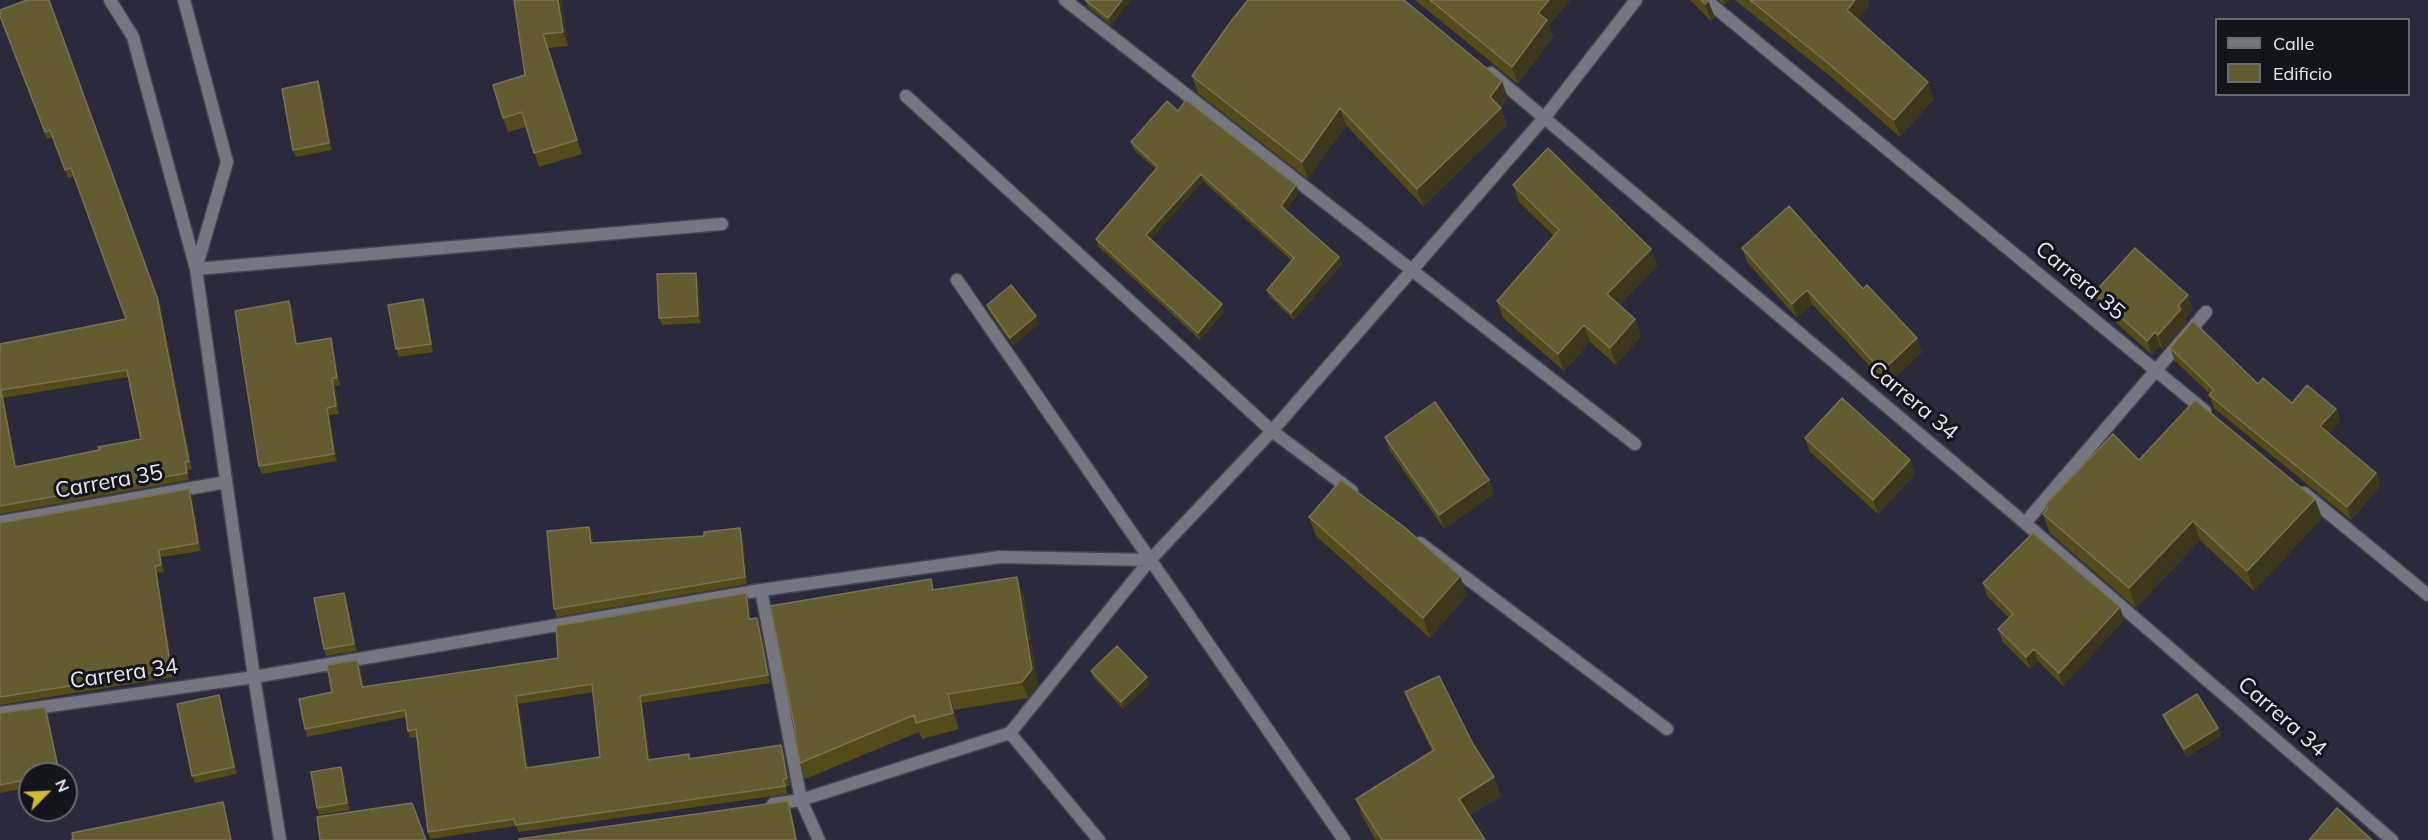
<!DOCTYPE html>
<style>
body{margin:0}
#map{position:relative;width:2428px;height:840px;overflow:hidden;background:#2a2a3c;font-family:Mulish,sans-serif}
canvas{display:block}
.legend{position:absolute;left:2215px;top:18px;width:195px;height:78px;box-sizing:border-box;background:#14141c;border:2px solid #696973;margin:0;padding:8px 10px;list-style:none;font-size:18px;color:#e9e9f6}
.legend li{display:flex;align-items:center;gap:12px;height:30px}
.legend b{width:30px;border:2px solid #696973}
.north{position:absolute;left:18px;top:762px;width:60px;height:60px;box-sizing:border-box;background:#14141c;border:2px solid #696973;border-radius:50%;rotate:66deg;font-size:16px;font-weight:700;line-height:24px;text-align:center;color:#e9e9f6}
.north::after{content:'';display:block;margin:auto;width:21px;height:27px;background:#d0b837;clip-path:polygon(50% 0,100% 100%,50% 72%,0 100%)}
</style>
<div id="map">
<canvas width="2428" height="840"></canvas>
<ul class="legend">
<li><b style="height:8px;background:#75767f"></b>Calle</li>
<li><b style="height:16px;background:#645c31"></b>Edificio</li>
</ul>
<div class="north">N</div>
</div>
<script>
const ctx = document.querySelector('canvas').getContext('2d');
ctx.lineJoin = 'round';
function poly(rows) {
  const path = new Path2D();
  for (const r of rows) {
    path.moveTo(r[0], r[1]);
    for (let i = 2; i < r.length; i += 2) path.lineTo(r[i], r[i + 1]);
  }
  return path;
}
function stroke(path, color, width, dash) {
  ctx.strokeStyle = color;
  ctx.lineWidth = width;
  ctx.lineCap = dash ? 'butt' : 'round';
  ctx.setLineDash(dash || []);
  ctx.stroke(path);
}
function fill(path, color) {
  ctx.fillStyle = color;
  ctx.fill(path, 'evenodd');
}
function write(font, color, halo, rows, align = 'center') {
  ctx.font = font + ' Mulish,sans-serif';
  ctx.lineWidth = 6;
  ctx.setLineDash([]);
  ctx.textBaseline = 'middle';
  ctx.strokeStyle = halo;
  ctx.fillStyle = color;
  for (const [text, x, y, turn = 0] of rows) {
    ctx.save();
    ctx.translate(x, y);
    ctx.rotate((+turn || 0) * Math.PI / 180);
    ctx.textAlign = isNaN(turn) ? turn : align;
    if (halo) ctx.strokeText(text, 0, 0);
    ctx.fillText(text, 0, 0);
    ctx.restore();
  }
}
const street = poly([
 [110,0,133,37,196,269,254,677,280,840],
 [184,0,227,162,196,269,722,224],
 [1065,0,1635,444],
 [1706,0,2205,411],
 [1491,73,2025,523,2392,840],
 [906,96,1272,431,1352,491],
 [957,280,1344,840],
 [2304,493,2428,595],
 [0,522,226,482],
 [2025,523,2206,312],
 [1420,543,1667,729],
 [761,590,801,800,819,840],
 [0,713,254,677,761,590,1000,557,1150,560],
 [1010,733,1099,840],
 [773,804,801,800,1010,733,1150,560,1272,431,1545,117,1636,0]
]);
const wall = poly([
 [514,0,562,0,568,46,548,48,582,154,539,167,526,127,508,132,503,118,525,75],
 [1085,0,1130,0,1111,25,1088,7],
 [1415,0,1570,0,1549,25,1553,37,1518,84],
 [1690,0,1708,0,1715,18,1711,21],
 [1718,0,1730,0,1725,5],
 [1735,0,1867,0,1869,6,1858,20,1934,99,1900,137,1836,81],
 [0,16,157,297,160,304,192,469,187,470,189,480,0,514,0,344,126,319,74,176,68,178,53,137,47,139],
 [129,377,141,439,99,450,17,466,3,398],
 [1192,76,1508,98,1501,108,1507,125,1423,206,1346,125,1308,179,1198,93],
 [318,81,321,88,332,150,296,157,293,150],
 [1178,111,1299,192,1286,210,1339,257,1342,264,1294,320,1270,297,1267,290,1292,261,1203,181,1151,239,1224,312,1200,340,1098,246,1096,239,1155,169,1134,150,1131,142],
 [1513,185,1651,249,1657,266,1620,305,1635,319,1641,336,1616,365,1590,342,1564,371,1503,318,1497,301,1554,236,1519,202],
 [1742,248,1922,352,1887,385,1812,304,1797,318,1747,262],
 [696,273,698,280,701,323,662,325,659,318],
 [2094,293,2193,309,2185,319,2186,323,2163,349,2160,346,2152,355,2099,307],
 [423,299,426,306,433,352,399,357,396,349],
 [289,301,292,309,297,344,331,338,333,345,340,385,335,386,339,414,329,415,337,461,262,474,259,466],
 [987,305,1036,316,1039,324,1013,345,990,313],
 [2170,348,2258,384,2292,403,2336,409,2340,421,2329,434,2376,473,2380,486,2351,520,2214,408,2209,395,2210,394,2175,361],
 [1385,437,1489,480,1494,494,1444,529,1390,451],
 [1805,438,1910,460,1915,474,1878,514,1810,452],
 [2139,460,2315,499,2322,518,2254,591,2200,540,2136,608,2050,533,2043,514,2047,510,2045,505],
 [189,489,192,496,201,551,161,557,164,572,157,573,174,677,0,705,0,523],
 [1309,517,1467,595,1430,638,1316,536],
 [592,534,593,543,704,536,743,536,747,584,557,617,554,609],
 [1983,583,2124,620,2063,686,2038,661,2030,669,2002,641,1998,629,2009,618,1987,596],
 [934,589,1023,593,1038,685,1028,698,954,710,959,729,922,739,919,732,805,779,800,763,796,734],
 [344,593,347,600,357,651,326,656,324,649],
 [749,600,751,619,757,618,759,625,770,683,642,703,650,760,689,754,690,758,781,745,784,753,790,785,786,787,787,794,519,832,516,826,430,839,428,832,417,737,410,738,408,731,406,717,307,737,305,729,332,692,360,667,364,687,558,658],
 [593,692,600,757,528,768,519,704],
 [1091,671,1150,684,1123,709,1094,678],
 [1405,692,1473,744,1494,777,1501,796,1469,816,1485,840,1376,840,1363,818,1356,799,1432,751,1412,711],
 [219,695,221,702,237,774,195,783,192,776],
 [0,713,48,715,60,774,30,774,30,787,0,793],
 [2163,715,2218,728,2221,736,2187,757,2166,723],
 [344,774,350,810,319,815,317,808]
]);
const shadedWall = poly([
 [558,0,562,0,568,46,563,32],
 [1122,0,1130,0,1111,25,1108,18],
 [1549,0,1570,0,1549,25,1553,37,1518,84,1512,67,1538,13],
 [1723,0,1730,0,1725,5],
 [1855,0,1867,0,1869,6,1853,27,1847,10],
 [1708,1,1715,18,1711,21,1705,4],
 [543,34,548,48,582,154,577,140],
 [318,81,321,88,332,150,329,143],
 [1502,81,1508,98,1500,109,1501,108,1507,125,1423,206,1417,189],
 [1928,82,1934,99,1900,137,1894,120],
 [1340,108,1346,125,1308,179,1302,162],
 [1201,174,1203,181,1149,242,1146,235],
 [1296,185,1299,192,1284,213,1281,206],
 [1651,249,1657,266,1614,311,1607,294],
 [1339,257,1342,264,1294,320,1291,313],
 [696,273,698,280,701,323,698,316],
 [1807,290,1812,304,1797,318,1792,304],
 [2188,295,2193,309,2185,319,2186,323,2163,349,2158,335,2178,306],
 [157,297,160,304,192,469,189,462],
 [423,299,426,306,433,352,431,344],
 [289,301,292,309,299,351,296,344],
 [1222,304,1224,312,1200,340,1198,333],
 [1036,316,1039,324,1013,345,1010,338],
 [1635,319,1641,336,1616,365,1610,348],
 [1584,325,1590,342,1564,371,1558,354],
 [2155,332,2160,346,2152,355,2147,341],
 [331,338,333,345,340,385,337,378],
 [1917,338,1922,352,1887,385,1882,371],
 [332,378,335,386,339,414,336,406],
 [1,390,3,398,18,474,15,467],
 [327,408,329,415,337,461,334,454],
 [2336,409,2340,421,2325,439,2320,426],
 [1910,460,1915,474,1878,514,1873,500],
 [2376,473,2380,486,2351,520,2347,507],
 [1489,480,1494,494,1444,529,1439,515],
 [189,489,192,496,201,551,198,543],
 [2315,499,2322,518,2254,591,2247,571],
 [2193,521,2200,540,2136,608,2129,588],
 [589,527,592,534,593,551,591,543],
 [740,528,743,536,747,584,745,577],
 [159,550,161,557,164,572,161,565],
 [155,566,157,573,174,677,171,670],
 [1460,576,1467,595,1430,638,1423,618],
 [1017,577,1023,593,1038,685,1028,698,1022,682],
 [344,593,347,600,357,651,354,644],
 [746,593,749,600,751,627,749,619],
 [2120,607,2124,620,2063,686,2059,673],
 [757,618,759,625,770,683,768,675],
 [2034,649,2038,661,2030,669,2026,657],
 [357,660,360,667,365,694,362,687],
 [1147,677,1150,684,1123,709,1121,702],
 [948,694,954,710,959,729,953,713],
 [219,695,221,702,237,774,234,767],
 [516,696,519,704,529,775,526,768],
 [640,696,642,703,651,768,648,760],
 [45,707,48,715,60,774,59,772],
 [2218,728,2221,736,2187,757,2184,749],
 [781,745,784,753,790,785,787,778],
 [341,767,344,774,350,810,347,803],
 [1494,777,1501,796,1466,818,1459,799],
 [788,801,791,810,797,840,796,840],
 [223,802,225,809,232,840,231,840]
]);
const building = poly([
 [27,0,49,0,157,297,189,462,185,462,187,473,0,506,0,344,126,319,71,168,65,170,50,130,45,132,0,16,0,10,27,0],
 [127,370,141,439,98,447,99,450,15,467,1,390,127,370],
 [514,0,558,0,563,32,543,34,577,140,534,153,522,112,503,118,493,85,525,75,514,0],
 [1085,0,1122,0,1108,18,1085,0],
 [1248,0,1404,0,1502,81,1490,97,1501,108,1417,189,1340,108,1302,162,1192,76,1232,20,1248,0],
 [1430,0,1549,0,1538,13,1547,20,1512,67,1430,0],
 [1701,0,1708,0,1708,1,1705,4,1701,0],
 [1750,0,1855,0,1847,10,1928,82,1894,120,1829,64,1750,0],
 [318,81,329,143,293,150,282,89,318,81],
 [1186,100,1296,185,1281,206,1339,257,1291,313,1267,290,1294,258,1201,174,1146,235,1222,304,1198,333,1096,239,1158,167,1131,142,1167,101,1178,111,1186,100],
 [1548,148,1651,249,1607,294,1635,319,1610,348,1584,325,1558,354,1497,301,1559,230,1513,185,1548,148],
 [1789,206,1863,289,1867,285,1917,338,1882,371,1807,290,1792,304,1742,248,1789,206],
 [2135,248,2188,295,2178,306,2181,309,2158,335,2155,332,2147,341,2094,293,2135,248],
 [696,273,698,316,659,318,657,274,696,273],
 [1011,285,1036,316,1010,338,987,305,1011,285],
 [423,299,431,344,396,349,388,305,423,299],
 [289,301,296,344,331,338,337,378,332,378,336,406,327,408,334,454,259,466,235,311,289,301],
 [2193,321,2258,384,2263,378,2292,403,2307,385,2336,409,2320,426,2376,473,2347,507,2209,395,2214,390,2170,348,2193,321],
 [1842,398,1910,460,1873,500,1805,438,1842,398],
 [2195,400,2315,499,2247,571,2193,521,2129,588,2043,514,2048,508,2045,505,2113,434,2139,460,2195,400],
 [1435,402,1489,480,1439,515,1385,437,1435,402],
 [1341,480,1403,526,1460,576,1423,618,1309,517,1341,480],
 [189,489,198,543,159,550,161,565,155,566,171,670,0,697,0,523,189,489],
 [589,527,591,543,704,536,704,532,740,528,745,577,554,609,547,531,589,527],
 [2033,533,2120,607,2059,673,2034,649,2026,657,1998,629,2013,614,1983,583,2033,533],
 [1017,577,1032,669,1022,682,948,694,953,713,916,723,914,715,800,763,794,734,796,734,770,606,931,579,933,590,1017,577],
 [344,593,354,644,324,649,314,598,344,593],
 [746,593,749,619,757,618,768,675,640,696,648,760,689,754,689,759,781,745,787,778,783,780,785,786,516,825,514,819,428,832,416,729,408,731,405,710,305,729,299,699,332,692,327,665,357,660,362,687,558,658,556,626,746,593],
 [592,684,600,757,526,768,516,696,592,684],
 [1117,646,1147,677,1121,702,1091,671,1117,646],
 [1439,676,1473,744,1494,777,1459,799,1485,840,1382,840,1356,799,1434,750,1405,692,1439,676],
 [2197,694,2218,728,2184,749,2163,715,2197,694],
 [219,695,234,767,192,776,177,704,219,695],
 [45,707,59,772,52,774,30,774,30,779,0,785,0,713,45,707],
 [341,767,347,803,317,808,311,772,341,767],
 [788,801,796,840,519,840,519,839,788,801],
 [223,802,231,840,71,840,73,840,72,833,223,802],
 [412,803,426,840,320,840,317,817,412,803],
 [2337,808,2372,840,2309,840,2337,808]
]);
const streetNames = [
 ["Carrera 35",2080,281,40],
 ["Carrera 34",1913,401,40],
 ["Carrera 35",109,482,-10],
 ["Carrera 34",124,674,-8],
 ["Carrera 34",2282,717,41]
];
stroke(street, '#454556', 15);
stroke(street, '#75767f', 12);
fill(wall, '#544b1a');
fill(shadedWall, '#3d371d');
fill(building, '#645c31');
stroke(building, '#797250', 1.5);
write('22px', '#e9e9f6', '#14141c', streetNames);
</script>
